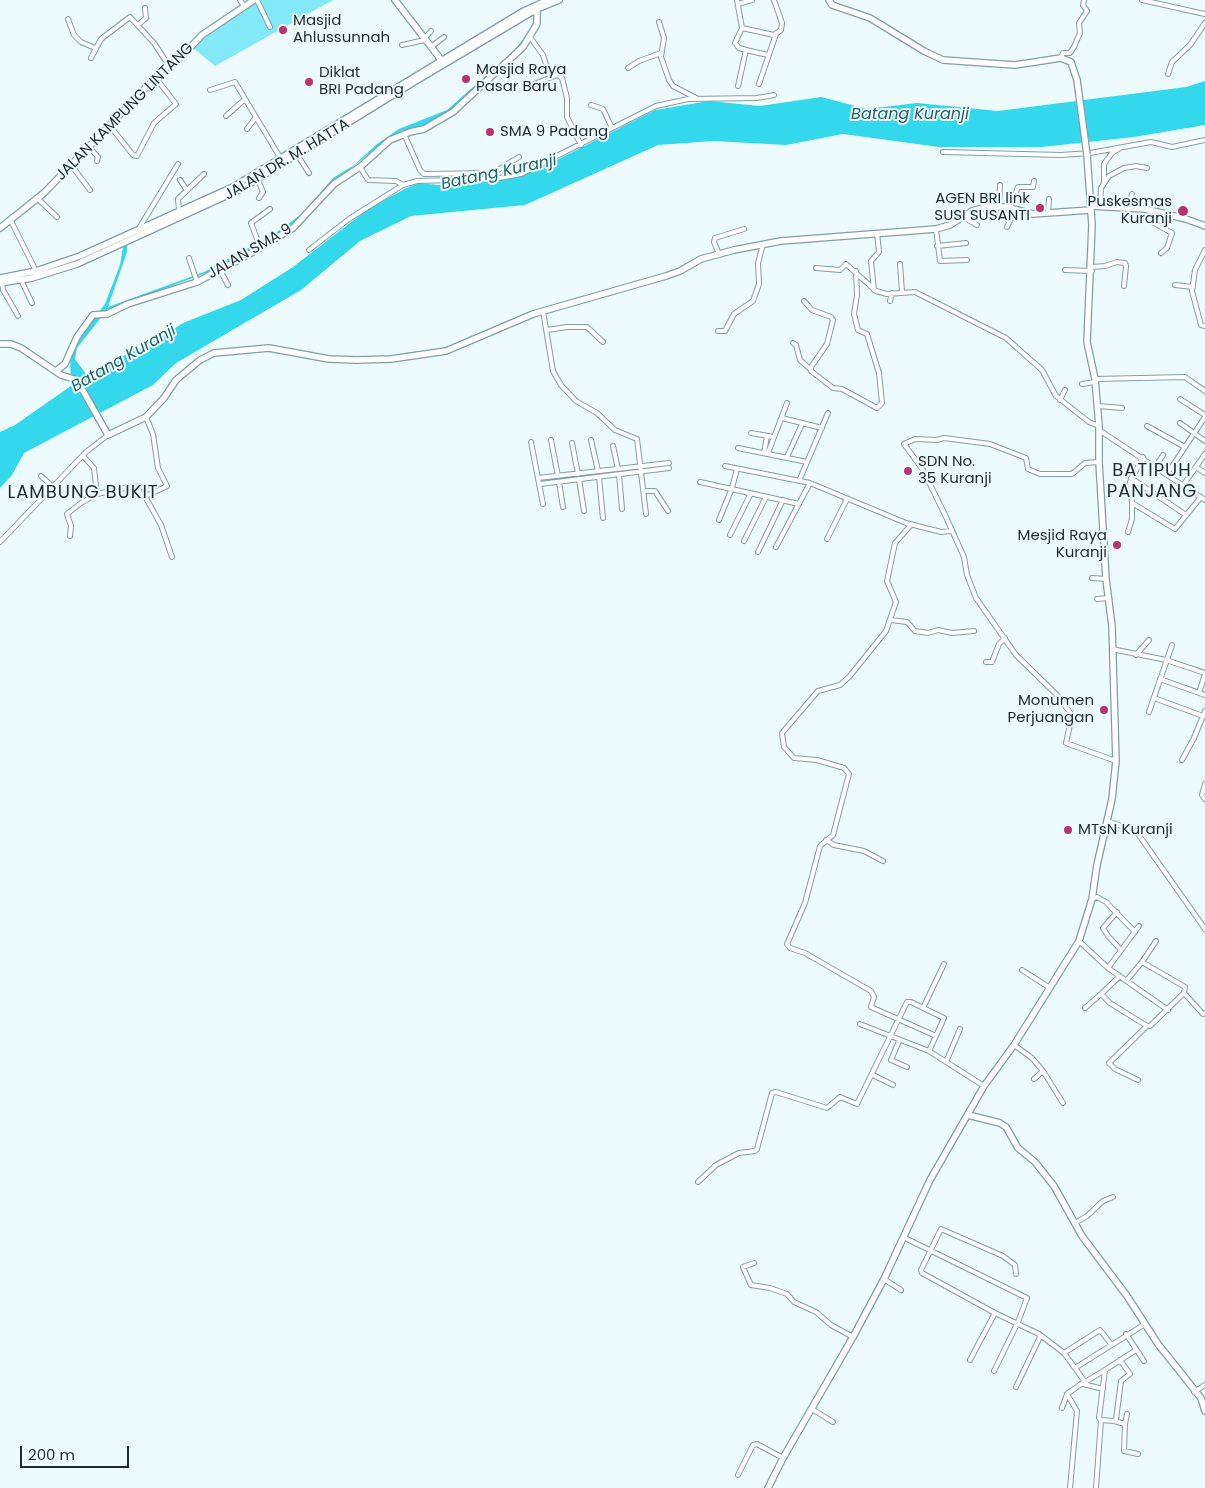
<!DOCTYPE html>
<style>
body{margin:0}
#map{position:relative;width:1205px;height:1488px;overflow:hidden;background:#eefbfd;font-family:Poppins,sans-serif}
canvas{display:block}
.scale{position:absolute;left:20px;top:1446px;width:109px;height:22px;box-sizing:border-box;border:2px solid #1d2a2c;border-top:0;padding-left:6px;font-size:15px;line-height:18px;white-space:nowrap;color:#1d2a2c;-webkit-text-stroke:4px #eefbfd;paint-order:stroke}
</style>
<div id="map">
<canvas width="1205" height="1488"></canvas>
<div class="scale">200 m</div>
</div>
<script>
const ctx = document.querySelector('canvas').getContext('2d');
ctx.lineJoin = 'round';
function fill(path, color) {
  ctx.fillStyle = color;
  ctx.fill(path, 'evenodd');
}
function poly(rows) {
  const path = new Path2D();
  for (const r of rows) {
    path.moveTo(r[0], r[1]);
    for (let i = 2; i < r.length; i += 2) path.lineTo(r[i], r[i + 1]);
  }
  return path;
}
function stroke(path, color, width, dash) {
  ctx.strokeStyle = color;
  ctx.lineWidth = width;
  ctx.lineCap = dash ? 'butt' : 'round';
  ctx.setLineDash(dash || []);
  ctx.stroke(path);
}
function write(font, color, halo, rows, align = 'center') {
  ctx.font = font + ' Poppins,sans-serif';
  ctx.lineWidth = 4;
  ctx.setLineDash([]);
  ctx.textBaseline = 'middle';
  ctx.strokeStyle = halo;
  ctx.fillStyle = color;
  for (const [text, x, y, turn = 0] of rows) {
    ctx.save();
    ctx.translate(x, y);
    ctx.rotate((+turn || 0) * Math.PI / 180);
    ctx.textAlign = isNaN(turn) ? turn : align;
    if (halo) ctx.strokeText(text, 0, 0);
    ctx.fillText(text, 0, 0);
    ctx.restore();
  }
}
const green = poly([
 [257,0,333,0,215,66,192,47]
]);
const water = poly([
 [537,13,537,22,524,43,455,108,427,124,401,131,380,145,336,180,291,228,206,273,107,310,77,348,75,359,86,374,160,338,183,323,241,300,293,267,372,206,407,188,419,183,438,185,508,179,555,161,655,110,709,101,760,106,821,97,867,109,917,103,998,111,1186,87,1205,81,1205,125,1134,137,1042,147,939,147,843,134,786,145,713,141,658,145,525,205,411,216,360,241,301,290,176,363,153,385,24,453,12,475,0,488,0,432,15,425,71,386,70,354,76,341,105,304,120,265,123,247,127,245,127,252,108,307,204,272,274,234,303,213,333,178,354,165,377,144,399,129,447,110,514,51,529,31,534,21,534,14]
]);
const street = poly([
 [240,0,244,6],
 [257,0,270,27],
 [737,0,742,28,774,35,781,30,782,23,774,0],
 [1142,0,1205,14],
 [738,4,752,0],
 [68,19,74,35,81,42,95,48],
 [659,22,664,38,661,57,669,80,673,86,696,98],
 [138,25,146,18,145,8],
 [530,37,543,55,550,77],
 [424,39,431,31],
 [402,45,425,40],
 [431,47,444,37],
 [746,50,768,55],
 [91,58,101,39,130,17,154,43,169,66],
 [1061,58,1063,53,1070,53,1074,47,1080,33,1079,23,1087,11,1083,5,1084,0],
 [628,68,639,61,661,53],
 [1168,74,1172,62,1190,45,1205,23],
 [759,84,776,34],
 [529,86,557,75,562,78,567,98,567,117,581,145],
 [738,86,746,50,739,48,735,43,742,28],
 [210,90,235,82,281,159],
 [591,105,603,109,612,128],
 [226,116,245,99],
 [110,126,133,155,137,156,154,123,176,104,155,77],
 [247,129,256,117],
 [404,134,420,170,424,174,493,173,519,157],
 [89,147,98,157,97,161],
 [943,152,1061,155,1090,153,1151,142,1172,147,1205,140],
 [298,156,309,173],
 [71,165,90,190],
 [360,167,368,180,396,181,403,185],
 [180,180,186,189],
 [258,180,263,192,259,198],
 [1104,183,1104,164,1112,153,1120,148],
 [38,199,57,217],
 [999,206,1000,185],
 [1100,206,1101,188,1109,176,1124,168,1136,166,1147,168],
 [1129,207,1132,194],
 [1010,208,1018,187,1033,187,1034,181],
 [179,210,178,199,204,174],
 [1155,211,1154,223,1172,233,1167,248,1161,253],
 [1048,212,1049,199],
 [966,215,968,220,977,225],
 [11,221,36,271],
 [1007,227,1015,210],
 [936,229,940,261,967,260],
 [138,230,178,164],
 [937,246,966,243],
 [260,247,251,223,270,209],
 [309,250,349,219,403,185,417,181,494,179,521,174,656,106,688,99,757,98,774,95],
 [1205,250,1195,270,1192,291,1201,325,1205,326],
 [719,254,714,242,715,238,744,229],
 [189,258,197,282],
 [900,264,902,292],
 [1092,267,1105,266,1117,262,1125,263,1126,266,1124,286],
 [816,268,840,270,846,264,876,291,887,294,915,292,1006,338,1042,370,1056,396,1089,422,1099,426],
 [220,270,228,285],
 [1065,270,1092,271],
 [21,280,32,303],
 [2,283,3,290,18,316],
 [1175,285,1193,287],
 [874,290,871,261,879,252,877,233],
 [804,301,812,310,831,317,833,320,827,344,811,367,811,371,833,388,842,389,877,408,882,403,879,373,867,334,858,330,854,314,857,295,856,271],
 [890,301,892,293],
 [543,311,553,371,561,385,576,401,597,413,615,430,637,439,646,514],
 [547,330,567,327,587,327,603,342],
 [718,331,725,331,734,314,753,301,759,284,758,263,763,244],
 [793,343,796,345,800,360,810,369],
 [1095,379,1185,377,1205,391],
 [1082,384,1095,382],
 [1180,399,1205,415],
 [1060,400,1065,390],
 [1098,406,1122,408],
 [782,418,822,428],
 [1180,423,1205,441],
 [1147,426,1185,447],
 [1099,430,1205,500],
 [751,433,774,437],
 [551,440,558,476],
 [591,440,598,471],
 [531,442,543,504],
 [572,443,578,474],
 [613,446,618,469],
 [738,448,807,462],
 [764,453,767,436],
 [768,453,787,403],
 [787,457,802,424],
 [1143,457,1130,482,1132,503,1175,529,1201,497],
 [1099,462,1085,463,1072,474,1040,474,1028,469,1026,458,990,444,944,438,937,440,915,439,904,444,923,470,946,517,964,557,967,575,976,598,1016,655,1057,695,1072,715,1066,743,1116,761],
 [725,466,810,483],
 [1156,466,1163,455],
 [1196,467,1205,473],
 [619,474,622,509],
 [1167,474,1205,417],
 [41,476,53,487],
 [599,477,603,518],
 [538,478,669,463],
 [1131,478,1186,515],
 [579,479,584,511],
 [799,481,828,413],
 [559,482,563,507],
 [700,482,799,504],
 [540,484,669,468],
 [1184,484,1205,454],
 [644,491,655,491,668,511],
 [97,494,129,487,143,486,147,500,161,525,172,557],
 [146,496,167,486,158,468,153,434,146,417],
 [719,520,732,488,737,469],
 [911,525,895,543,887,581,896,602,886,631,849,677,840,685,818,691,782,733,784,747,794,758,817,760,844,768,849,774,833,835,820,846,805,903,787,944,790,948,805,953,871,991,874,997,871,1007,936,1036,929,1051],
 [1128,532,1132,519,1132,503],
 [730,535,751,493],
 [70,536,71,526,67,514,81,503,97,494,94,468,83,456],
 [827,539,847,499],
 [744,541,766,497],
 [0,542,86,452,108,435],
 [776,547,810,483,906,523,941,532,951,531],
 [758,552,783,500],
 [1092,578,1106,579],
 [1097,599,1109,598],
 [891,620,907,622,915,631,928,633,938,630,952,633,974,631],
 [1112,649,1166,660,1205,673],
 [1136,655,1149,640],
 [986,662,992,662,999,644,1005,638],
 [1160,679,1205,695],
 [1199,693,1205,674],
 [1154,698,1203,716],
 [1149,712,1172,645],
 [1182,760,1194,738,1205,711],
 [1205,784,1202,795,1205,799],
 [1107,821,1136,831,1205,929],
 [826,840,834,845,864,851,883,861],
 [1092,899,1097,897,1106,902,1135,932],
 [1117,912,1103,928,1108,936,1121,950],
 [1079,941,1108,968,1168,1010],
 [1142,962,1156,941],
 [1108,968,1139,926],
 [1022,970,1050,988],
 [1120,976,1101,994,1110,1003,1147,1026,1109,1063,1115,1069,1138,1080],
 [1126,981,1142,962,1185,987,1184,993,1150,1026,1147,1026],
 [1184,993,1203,1014,1205,1013],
 [923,1008,944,964],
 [1085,1008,1101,994],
 [860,1024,929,1051,984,1086],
 [899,1041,891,1060,907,1067],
 [1014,1045,1032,1058,1043,1071,1063,1103],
 [946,1062,960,1029],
 [873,1075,893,1085],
 [1034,1079,1043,1071],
 [698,1182,716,1165,739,1153,755,1151,757,1149,772,1093,776,1092,827,1108,840,1097,857,1104,907,1002,911,1002,944,1018,936,1036],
 [1075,1223,1087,1216,1103,1201,1113,1197],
 [903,1237,1027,1298,1018,1322,994,1371],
 [754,1263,743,1267,751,1285,770,1288,787,1294,794,1302,816,1312,831,1325,853,1337],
 [884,1279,901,1290],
 [1039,1334,1064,1353,1075,1368],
 [1126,1334,1144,1361],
 [1064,1353,1100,1330,1111,1344],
 [970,1360,995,1313],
 [1120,1360,1130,1374,1121,1381,1116,1419,1114,1421,1101,1420,1099,1418,1105,1370,1136,1350],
 [1105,1370,1085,1382,1075,1368,1145,1324],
 [1083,1384,1103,1389],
 [1016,1387,1040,1337,1039,1334,995,1313,922,1273,921,1270,941,1229,1003,1256,1015,1265,1016,1274],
 [1194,1392,1205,1385],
 [1067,1394,1077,1411,1070,1488],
 [1062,1408,1067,1394,1084,1382],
 [812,1409,833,1422],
 [1114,1421,1125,1424,1124,1451,1138,1454],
 [1125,1424,1127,1414],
 [738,1475,753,1445,757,1444,783,1458],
 [1096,1488,1101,1420]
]);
const secondary = poly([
 [395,0,442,61],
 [829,0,832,5,870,18,924,51,943,60,1015,65,1061,58,1071,62,1077,80],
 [1091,206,1145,209,1186,219,1205,226],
 [0,228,44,193,163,70,181,57,202,35,254,0],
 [0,278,36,271,80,256,233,187,522,12,548,0],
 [0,283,32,278,77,264,241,189,414,82,537,9,559,0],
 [0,344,11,344,21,348,61,375,77,380,108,435,146,417,164,398,176,380,200,360,214,353,269,348,329,359,357,360,391,359,446,351,533,314,666,276,680,271,701,259,734,250,781,241,936,229,950,225,972,211,986,207,1005,207,1033,214,1091,210],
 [56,371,65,364,77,337,93,315,107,314,128,304,197,282,246,256,293,228,334,184,360,167,390,140,410,132,424,129,453,112,523,47,537,24,537,9],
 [968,1115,1000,1123,1006,1127,1018,1148,1035,1162,1054,1186,1082,1236,1127,1296,1158,1344,1201,1398,1205,1411],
 [768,1488,783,1458,853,1337,884,1279,930,1180,984,1086,1014,1045,1079,941,1092,899,1097,865,1112,799,1116,761,1112,626,1106,579,1099,462,1099,426,1095,379,1087,342,1092,225,1087,155]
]);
const secondaryBridge = poly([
 [1077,80,1087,155]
]);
const markers = [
 [283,30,5,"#bb326e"],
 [466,79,5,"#bb326e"],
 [309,82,5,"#bb326e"],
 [490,132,5,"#bb326e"],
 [1040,208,5,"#bb326e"],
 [1183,211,6,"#bb326e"],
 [908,471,5,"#bb326e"],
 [1117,545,5,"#bb326e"],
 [1104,710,5,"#bb326e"],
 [1068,830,5,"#bb326e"]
];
const poiNames = [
 ["Masjid",293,21],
 ["Ahlussunnah",293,38],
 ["Masjid Raya",476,70],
 ["Pasar Baru",476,87],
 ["Diklat",319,73],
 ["BRI Padang",319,90],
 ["SMA 9 Padang",500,132],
 ["AGEN BRI link",1030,199,"right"],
 ["SUSI SUSANTI",1030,216,"right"],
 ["Puskesmas",1172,202,"right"],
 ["Kuranji",1172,219,"right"],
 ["SDN No.",918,462],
 ["35 Kuranji",918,479],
 ["Mesjid Raya",1107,536,"right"],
 ["Kuranji",1107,553,"right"],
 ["Monumen",1094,701,"right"],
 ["Perjuangan",1094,718,"right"],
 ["MTsN Kuranji",1078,830]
];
const streetNames = [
 ["JALAN KAMPUNG LINTANG",125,112,-45],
 ["JALAN DR. M. HATTA",287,160,-31],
 ["JALAN SMA 9",250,252,-30]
];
const waterNames = [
 ["Batang Kuranji",910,115],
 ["Batang Kuranji",499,173,-12],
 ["Batang Kuranji",124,359,-30]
];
const quarterNames = [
 ["BATIPUH",1152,471],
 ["PANJANG",1152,492],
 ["LAMBUNG BUKIT",83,493]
];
fill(green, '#83e9f9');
fill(water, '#33d8ed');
stroke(street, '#809fa5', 6);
stroke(secondary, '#809fa5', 8);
stroke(street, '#fff', 4);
stroke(secondary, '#fff', 5.5);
stroke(secondaryBridge, '#809fa5', 8, []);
stroke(secondaryBridge, '#fff', 5.5);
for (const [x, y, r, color] of markers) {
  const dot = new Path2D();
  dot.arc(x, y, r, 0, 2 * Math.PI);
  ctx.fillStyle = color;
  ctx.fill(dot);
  stroke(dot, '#eefbfd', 2);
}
write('15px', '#1d2a2c', '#eefbfd', poiNames, 'left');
write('15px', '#1d2a2c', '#eefbfd', streetNames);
write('italic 16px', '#23616a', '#eefbfd', waterNames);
ctx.letterSpacing = '1px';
write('18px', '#1d2a2c', '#eefbfd', quarterNames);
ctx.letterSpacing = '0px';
</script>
